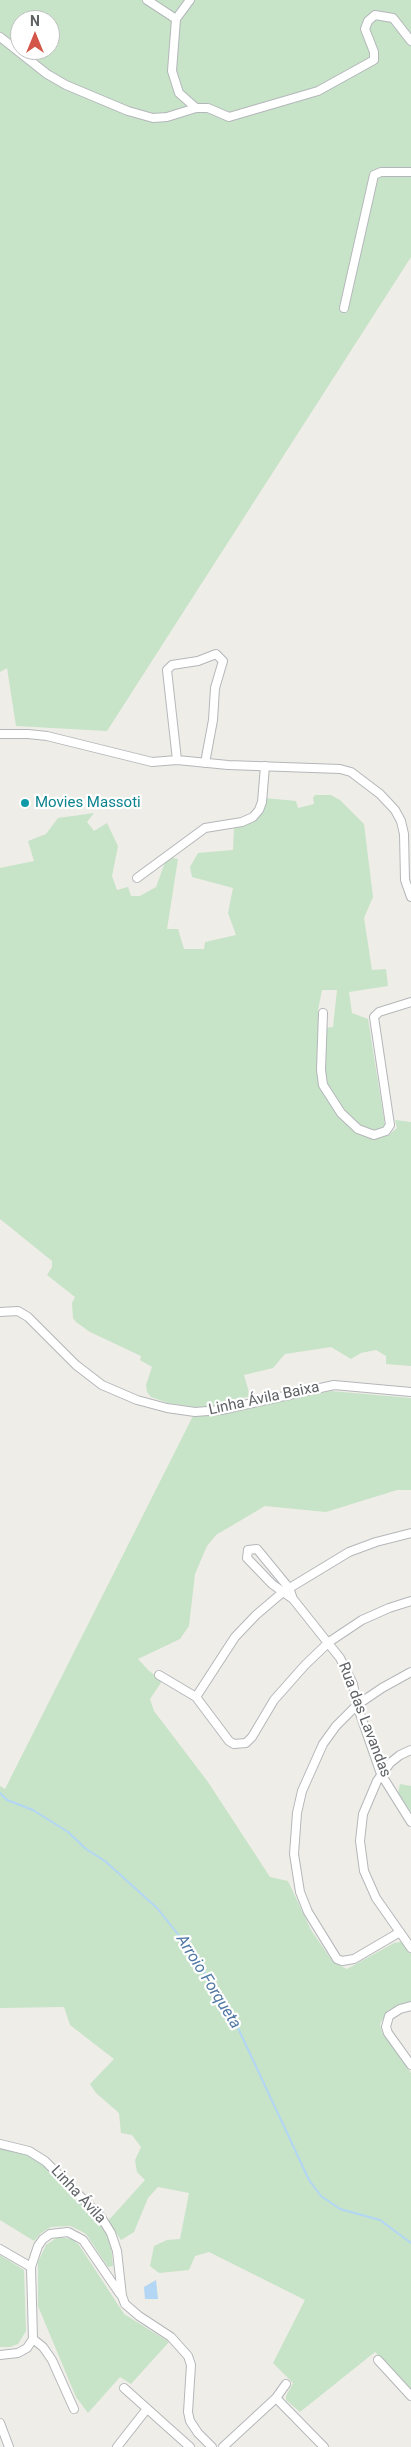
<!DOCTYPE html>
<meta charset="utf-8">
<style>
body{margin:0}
#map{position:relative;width:411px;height:2447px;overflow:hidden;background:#efede7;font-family:Roboto,sans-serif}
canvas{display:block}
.north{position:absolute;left:10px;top:10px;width:50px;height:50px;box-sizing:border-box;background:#fff;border:1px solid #bfc0c1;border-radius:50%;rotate:0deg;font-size:14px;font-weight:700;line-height:20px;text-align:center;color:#5f6265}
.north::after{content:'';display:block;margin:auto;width:18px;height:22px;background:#d45649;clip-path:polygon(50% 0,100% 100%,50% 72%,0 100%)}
</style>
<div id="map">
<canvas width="411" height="2447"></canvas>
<div class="north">N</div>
</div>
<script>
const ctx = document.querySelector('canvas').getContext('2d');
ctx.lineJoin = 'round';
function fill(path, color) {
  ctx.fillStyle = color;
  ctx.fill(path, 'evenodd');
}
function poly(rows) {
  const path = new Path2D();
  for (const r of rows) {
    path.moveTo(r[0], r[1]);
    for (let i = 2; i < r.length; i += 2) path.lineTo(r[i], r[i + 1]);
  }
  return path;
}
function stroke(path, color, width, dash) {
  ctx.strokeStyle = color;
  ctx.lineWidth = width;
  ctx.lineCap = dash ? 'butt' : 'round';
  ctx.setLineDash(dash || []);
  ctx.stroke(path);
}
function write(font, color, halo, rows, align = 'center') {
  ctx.font = font + ' Roboto,sans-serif';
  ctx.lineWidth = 4.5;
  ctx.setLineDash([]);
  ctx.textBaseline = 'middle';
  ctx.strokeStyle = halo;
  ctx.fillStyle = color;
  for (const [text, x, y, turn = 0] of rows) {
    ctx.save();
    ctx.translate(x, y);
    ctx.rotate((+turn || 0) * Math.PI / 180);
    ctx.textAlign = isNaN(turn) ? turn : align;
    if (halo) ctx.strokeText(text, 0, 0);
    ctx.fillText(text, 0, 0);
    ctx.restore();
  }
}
const green = poly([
 [0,0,411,0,411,257,107,731,16,726,7,668,0,672],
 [20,20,50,20,50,50,20,50],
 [315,795,331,795,340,800,364,824,373,897,364,918,372,970,386,969,388,986,349,992,352,1013,368,1019,385,1126,375,1130,361,1127,346,1114,329,1088,324,1072,325,1028,333,1027,337,990,322,990,318,1010,318,1082,324,1095,341,1118,352,1127,374,1138,389,1135,397,1128,395,1120,411,1122,411,1366,386,1364,386,1356,376,1350,361,1353,351,1359,331,1347,285,1354,273,1368,244,1375,250,1396,202,1408,168,1403,151,1397,147,1392,146,1385,152,1367,140,1360,141,1356,90,1332,76,1322,73,1318,72,1303,75,1297,47,1275,52,1267,52,1261,0,1219,0,868,34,861,28,841,46,834,58,818,94,813,87,822,94,831,107,823,118,846,112,876,117,890,128,887,131,896,140,896,156,887,167,857,178,859,167,929,178,929,184,949,204,949,205,942,236,935,228,913,233,888,192,877,190,867,198,853,233,850,234,827,248,824,254,819,265,798,296,801,298,808,314,804,313,798],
 [331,1391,411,1398,411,1490,397,1490,326,1512,265,1506,216,1535,207,1546,195,1574,189,1626,180,1639,138,1659,148,1670,162,1681,150,1699,154,1711,208,1782,270,1877,288,1881,311,1930,333,1962,347,1969,394,1943,400,1942,404,1942,411,1953,411,2002,388,2010,380,2024,382,2032,411,2073,411,2391,375,2352,300,2412,286,2400,286,2396,293,2383,273,2363,305,2300,209,2252,195,2256,189,2270,159,2273,150,2266,154,2246,167,2240,180,2239,189,2193,158,2187,148,2198,134,2232,121,2240,108,2221,145,2180,137,2172,135,2160,141,2147,132,2135,121,2133,119,2113,96,2093,90,2084,114,2059,70,2025,64,2007,0,2008,0,1786,5,1789,193,1416,217,1415],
 [400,1784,411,1786,411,1812,398,1793],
 [0,2146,28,2154,42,2162,99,2219,111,2244,113,2266,108,2267,86,2234,79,2230,70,2226,51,2227,41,2233,34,2241,0,2220],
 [58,2237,72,2239,79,2245,124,2314,169,2342,131,2384,120,2377,88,2413,76,2397,38,2306,38,2262,46,2245],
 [0,2255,24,2270,26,2331,18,2344,10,2347,0,2347]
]);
const water = poly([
 [156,2280,158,2299,145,2299,144,2287]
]);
const stream = poly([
 [0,1793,7,1800,33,1810,68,1832,86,1849,105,1861,157,1908,185,1943,231,2013,309,2180,321,2196,340,2209,380,2220,411,2243]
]);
const minor = poly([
 [147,0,176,19],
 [190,0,176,19,172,71,179,93,196,108],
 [0,37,47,74,66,85,128,111,153,118,167,117,196,108,208,108,229,117,318,91,374,60,374,52,365,29,368,21,375,15,393,18,411,41],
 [344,308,374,175,381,172,411,172],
 [0,734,28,734,47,736,152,762,177,760,228,765,340,769,351,772,380,794,395,810,401,821,404,834,405,880,411,897],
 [177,760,167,670,172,665,198,661,216,654,223,661,215,688,213,720,205,763],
 [137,878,205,828,242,822,253,817,259,810,262,802,265,766],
 [323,1013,321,1070,323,1085,341,1113,358,1129,374,1135,386,1131,390,1125,374,1017,379,1012,411,1002],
 [0,1312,18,1311,28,1317,76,1365,102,1385,137,1400,167,1408,195,1412,221,1410,334,1385,411,1392],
 [293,1599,289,1588,257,1549,248,1550,247,1558,272,1584,293,1599,340,1658,353,1684,357,1705,381,1774,411,1822],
 [159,1675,196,1697,229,1741,234,1744,246,1743,252,1737,274,1700,305,1665,329,1642,362,1620,389,1608,411,1601],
 [196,1697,235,1637,256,1615,283,1592,349,1552,376,1542,411,1533],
 [411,1750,400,1755,390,1763,377,1781,363,1814,360,1841,364,1871,376,1898,411,1948],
 [400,1932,354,1959,342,1961,337,1959,308,1912,300,1892,294,1854,297,1813,302,1791,323,1744,336,1726,357,1705,382,1688,411,1672],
 [411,2006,400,2009,389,2016,386,2027,388,2033,411,2065],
 [0,2144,29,2151,45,2161,101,2217,111,2233,117,2251,122,2296,125,2304,139,2316,171,2337,188,2356,191,2365,188,2412,190,2421,198,2433,212,2447],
 [0,2249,31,2267],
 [33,2339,43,2347,52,2360,74,2409],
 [0,2355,18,2353,27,2348,33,2339,31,2267,38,2246,43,2239,50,2234,68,2232,83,2240,120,2294],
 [378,2360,411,2396],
 [124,2388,190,2447],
 [276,2398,324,2447],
 [0,2423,9,2447],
 [117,2447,146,2410],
 [223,2447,276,2398,286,2384]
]);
const markers = [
 [25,803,5,"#0f9aa8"]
];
const cultureNames = [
 ["Movies Massoti",35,803]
];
const streetNames = [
 ["Linha Ávila Baixa",264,1399,-12],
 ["Rua das Lavandas",364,1720,69],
 ["Linha Ávila",78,2195,47]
];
const waterNames = [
 ["Arroio Forqueta",208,1982,58]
];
fill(green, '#c7e3c8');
fill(water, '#b2d6f4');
stroke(stream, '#b2d6f4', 2);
stroke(minor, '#b4b7ba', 10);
stroke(minor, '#fff', 8);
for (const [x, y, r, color] of markers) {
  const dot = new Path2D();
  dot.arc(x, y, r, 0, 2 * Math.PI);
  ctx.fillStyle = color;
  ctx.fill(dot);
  stroke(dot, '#fff', 2);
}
write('15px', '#0d838f', '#fff', cultureNames, 'left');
write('15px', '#5f6265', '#fff', streetNames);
write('italic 16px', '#5078a5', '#fff', waterNames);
</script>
